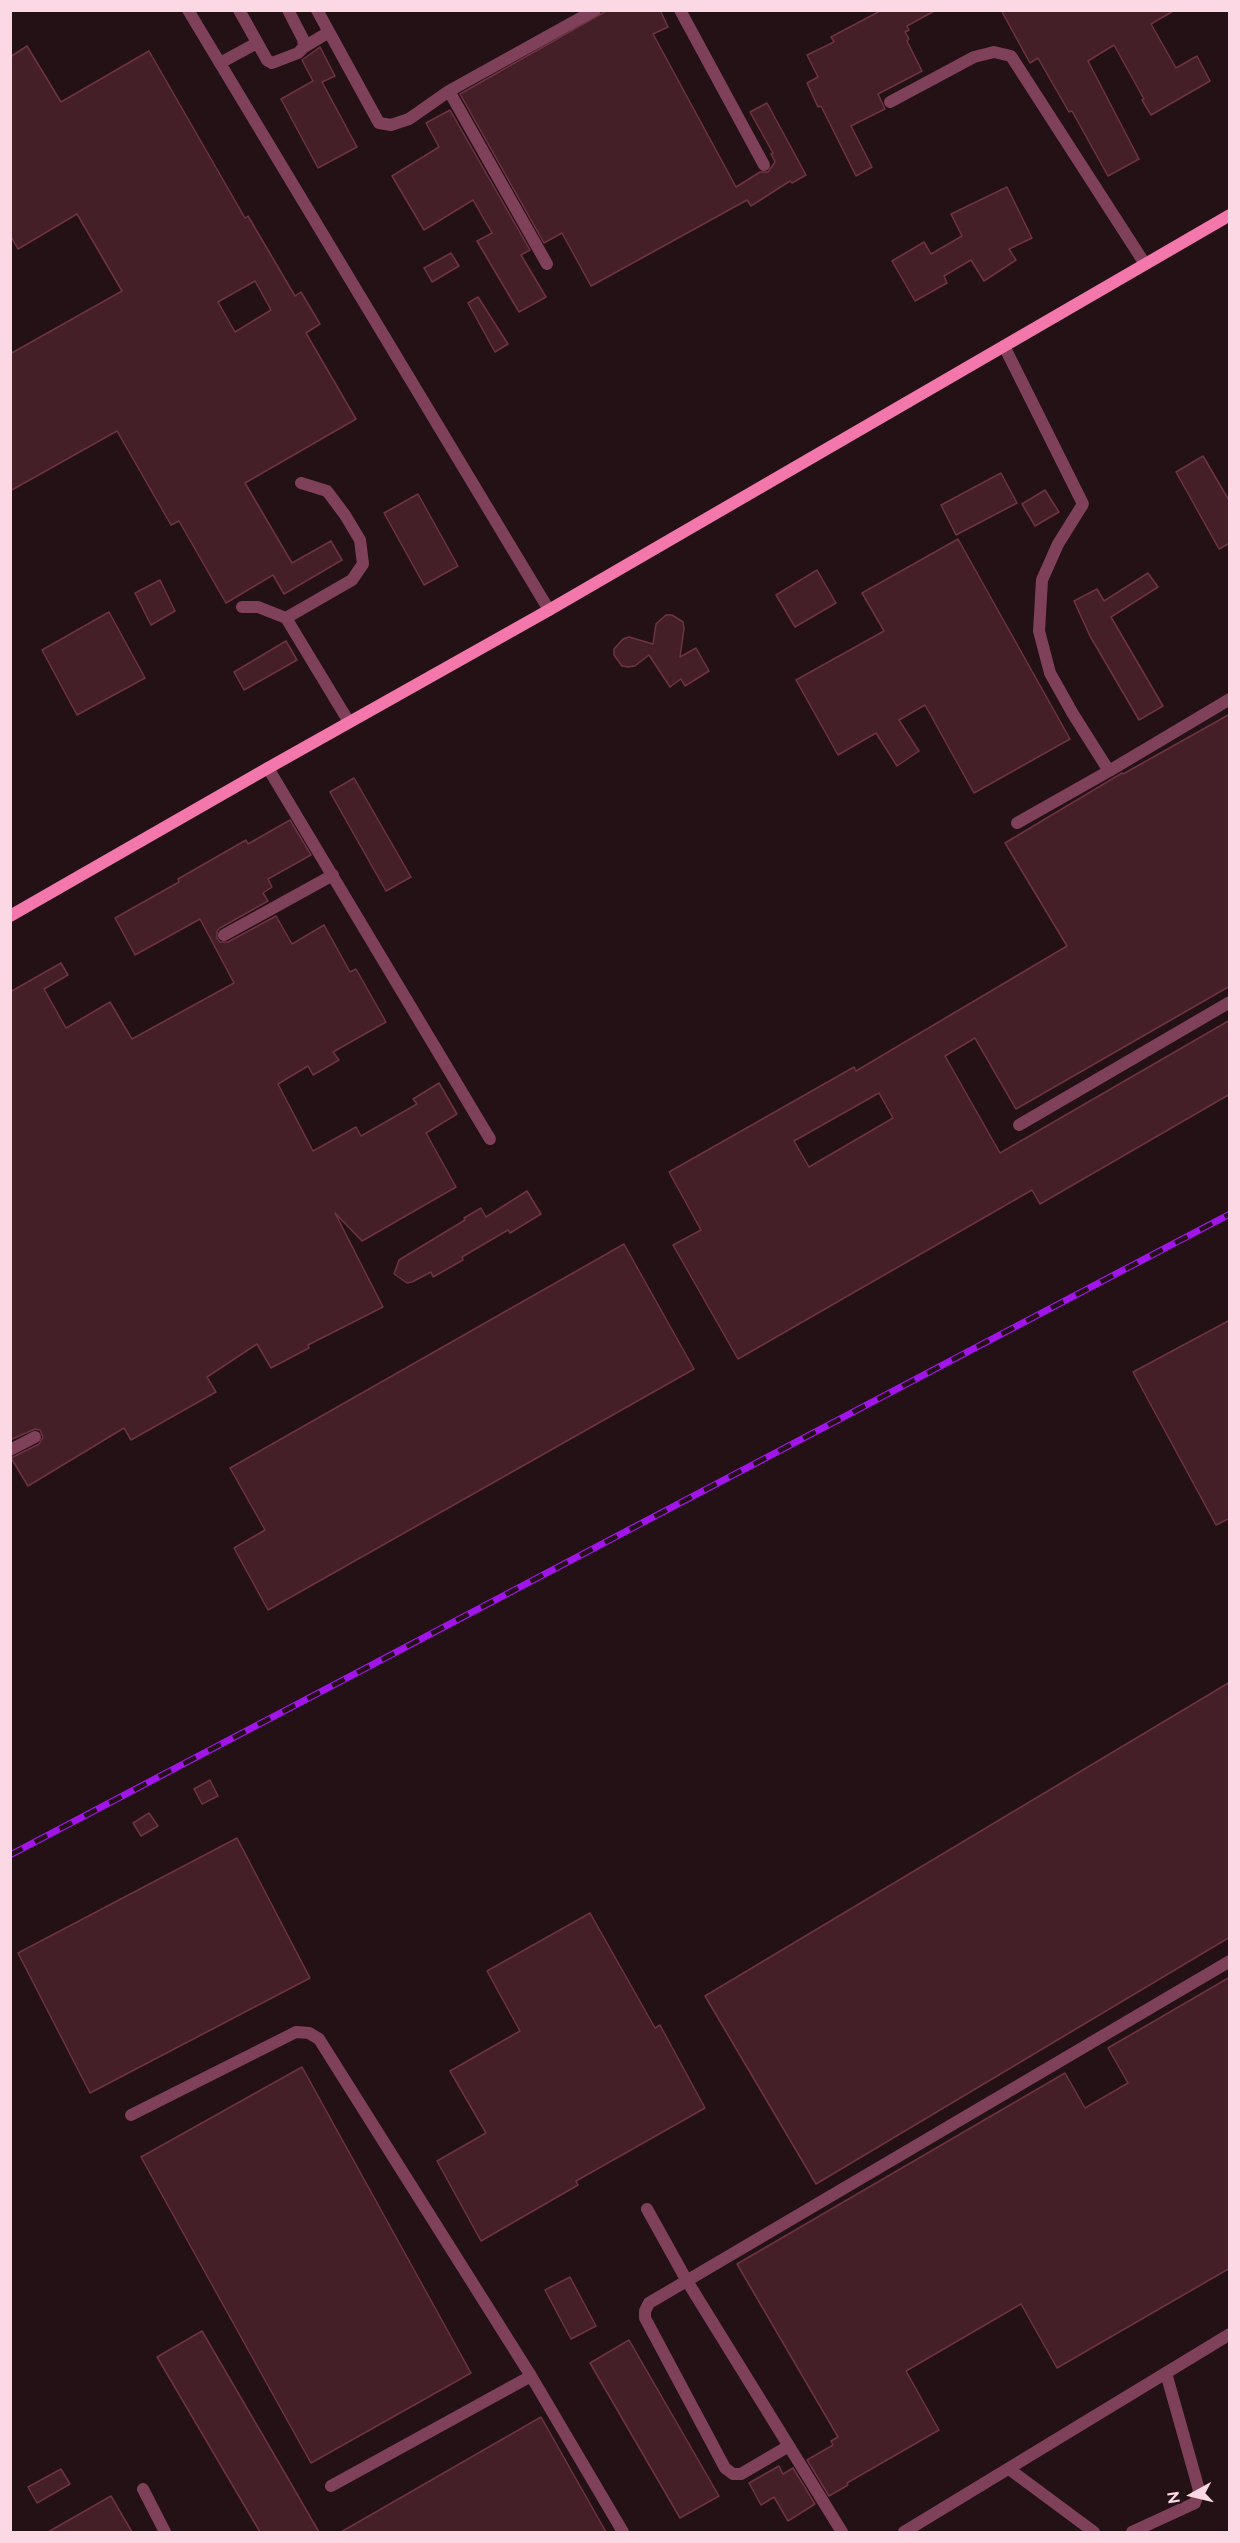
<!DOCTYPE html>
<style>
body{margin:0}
#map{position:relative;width:1240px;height:2543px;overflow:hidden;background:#241116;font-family:Raleway,sans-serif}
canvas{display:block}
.frame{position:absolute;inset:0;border:12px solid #fcd8e4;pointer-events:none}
.north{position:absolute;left:1162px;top:2465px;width:60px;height:60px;-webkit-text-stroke:4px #241116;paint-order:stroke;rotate:262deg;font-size:16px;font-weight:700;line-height:24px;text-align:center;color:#fcd8e4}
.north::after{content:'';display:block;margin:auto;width:21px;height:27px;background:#fcd8e4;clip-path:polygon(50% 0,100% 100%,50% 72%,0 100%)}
</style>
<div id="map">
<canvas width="1240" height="2543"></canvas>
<div class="frame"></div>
<div class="north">N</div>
</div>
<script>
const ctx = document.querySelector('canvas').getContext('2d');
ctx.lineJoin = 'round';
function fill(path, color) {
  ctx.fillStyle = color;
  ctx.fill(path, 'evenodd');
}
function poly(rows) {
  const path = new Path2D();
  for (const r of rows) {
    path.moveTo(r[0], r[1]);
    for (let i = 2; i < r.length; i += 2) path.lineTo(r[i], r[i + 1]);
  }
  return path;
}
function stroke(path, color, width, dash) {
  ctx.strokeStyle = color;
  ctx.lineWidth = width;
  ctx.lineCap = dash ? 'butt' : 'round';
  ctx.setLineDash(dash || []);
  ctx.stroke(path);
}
const building = poly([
 [608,10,660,10,668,27,653,34,736,187,760,172,768,172,775,162,771,154,773,153,750,112,767,103,806,175,792,183,790,181,751,206,747,200,591,286,562,233,544,243,460,94,608,10],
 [882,10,936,10,907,26,909,30,905,32,909,39,907,41,922,71,878,94,885,109,851,126,872,167,856,176,821,106,818,107,807,83,818,77,807,55,834,42,831,37,882,10],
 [1001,10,1175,10,1151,24,1176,68,1197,56,1210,81,1151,115,1142,100,1144,99,1114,45,1088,61,1139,159,1108,176,1072,111,1069,112,1038,58,1030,63,1001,10],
 [27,46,61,102,149,51,245,218,248,216,295,296,301,292,320,324,306,333,356,419,245,483,292,563,331,541,342,560,284,594,273,575,226,603,179,521,171,525,117,431,10,491,10,354,122,291,77,214,18,249,10,235,10,57,27,46],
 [255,281,271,310,235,332,218,302,255,281],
 [320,47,335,76,322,82,357,147,318,168,281,99,313,81,302,60,320,47],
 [450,110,530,250,521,255,546,297,519,312,477,241,492,233,473,200,424,230,392,176,439,147,426,123,450,110],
 [1007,187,1032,238,1009,249,1016,260,984,281,971,260,944,276,947,283,915,301,892,261,924,242,931,254,962,236,951,214,1007,187],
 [451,253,459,266,432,282,424,268,451,253],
 [478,297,508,344,495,352,468,303,478,297],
 [1203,456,1230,502,1230,543,1219,549,1176,472,1203,456],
 [1001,473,1017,503,956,535,941,505,1001,473],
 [1045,490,1059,512,1035,526,1022,504,1045,490],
 [418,494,458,566,424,585,384,513,418,494],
 [958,539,1070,739,974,793,925,705,899,720,919,751,897,766,876,733,838,755,796,680,884,631,862,593,958,539],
 [817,570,836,603,795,627,776,595,817,570],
 [1148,573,1158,587,1111,617,1163,706,1139,720,1090,636,1074,601,1097,589,1104,601,1148,573],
 [160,580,175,611,151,625,135,593,160,580],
 [109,612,145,678,77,715,42,650,109,612],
 [666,615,672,615,683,622,684,629,680,657,696,648,709,671,685,686,681,679,670,687,649,655,635,666,628,667,622,666,614,655,614,649,623,639,629,637,653,644,656,624,666,615],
 [286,641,297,660,244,690,234,672,286,641],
 [1230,714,1230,986,1016,1109,975,1038,945,1056,1000,1153,1230,1020,1230,1094,1040,1204,1032,1190,738,1359,673,1245,701,1230,669,1172,854,1067,856,1071,1067,946,1005,843,1122,773,1123,774,1230,714],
 [879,1093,893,1118,809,1167,794,1141,879,1093],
 [354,778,411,877,386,891,330,792,354,778],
 [290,820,311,855,268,879,272,887,263,893,268,901,220,928,217,931,217,938,220,942,228,942,276,916,292,944,324,925,350,972,356,969,386,1022,333,1052,339,1060,313,1075,308,1066,278,1084,313,1151,356,1127,361,1136,417,1104,413,1099,439,1083,457,1114,426,1133,456,1187,362,1241,335,1213,383,1307,308,1345,309,1348,271,1368,257,1344,207,1377,216,1392,131,1440,124,1428,28,1486,11,1458,39,1444,43,1437,40,1430,35,1429,10,1440,10,992,61,963,68,975,44,989,66,1028,110,1002,132,1039,234,983,200,919,135,955,115,918,179,882,178,879,246,840,248,844,290,820],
 [527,1191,541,1214,510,1233,508,1230,462,1257,463,1260,433,1277,431,1272,412,1282,407,1283,394,1274,399,1260,465,1220,464,1218,481,1208,486,1217,527,1191],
 [624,1244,694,1369,268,1610,234,1548,265,1530,230,1468,624,1244],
 [1230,1320,1230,1518,1216,1525,1133,1372,1230,1320],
 [1230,1682,1230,1937,816,2184,705,1996,1230,1682],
 [210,1780,218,1796,202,1804,194,1789,210,1780],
 [149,1813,158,1826,141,1836,133,1823,149,1813],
 [237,1838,310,1978,90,2093,18,1953,237,1838],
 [590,1913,655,2028,660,2025,705,2108,576,2181,578,2185,481,2241,437,2161,486,2133,450,2071,520,2031,487,1971,590,1913],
 [1230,1977,1230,2268,1057,2368,1021,2304,906,2371,939,2430,847,2483,848,2485,829,2496,807,2460,833,2445,831,2441,838,2437,737,2264,1065,2073,1085,2108,1128,2083,1108,2048,1230,1977],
 [302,2067,471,2373,311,2463,141,2157,302,2067],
 [570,2277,596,2326,571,2339,545,2290,570,2277],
 [202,2331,286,2475,319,2532,260,2532,157,2357,202,2331],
 [629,2340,719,2496,680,2518,590,2363,629,2340],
 [541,2417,606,2532,341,2532,541,2417],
 [779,2466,783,2474,793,2468,815,2504,788,2521,774,2497,761,2505,749,2483,779,2466],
 [61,2469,70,2484,37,2503,28,2487,61,2469],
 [111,2496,132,2532,48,2532,111,2496]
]);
const lane = poly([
 [239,10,267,60,272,63,298,53,304,47,303,39,288,10],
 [317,10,379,123,391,125,409,119,449,91,595,10],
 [680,10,764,165],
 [304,47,329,32],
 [220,63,257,43],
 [449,91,547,264],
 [890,102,974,57,994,52,1011,56,1145,264],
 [1004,346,1083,504,1058,544,1042,580,1039,631,1050,673,1073,714,1109,771,1230,699],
 [242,607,258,607,286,618,349,722],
 [286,618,352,580,363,564,360,540,345,515,327,491,301,483],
 [268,768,490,1139],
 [1017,823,1109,771],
 [224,935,333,875],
 [1019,1125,1230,1002],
 [10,1450,35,1437],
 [131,2115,296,2032,309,2033,319,2039,531,2376,623,2532],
 [647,2209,687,2281,842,2532],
 [787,2447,741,2474,733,2474,725,2468,645,2318,645,2311,649,2303,1230,1961],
 [1009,2469,1094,2532],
 [331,2486,531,2376],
 [143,2489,165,2532],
 [1132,2532,1195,2503,1199,2490,1166,2373]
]);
const street = poly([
 [188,10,549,610],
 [904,2532,1230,2334]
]);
const secondary = poly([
 [10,916,268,768,549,610,1230,215]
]);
const rail = poly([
 [10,1855,1230,1214]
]);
fill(building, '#441f28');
stroke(building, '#6e3341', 1.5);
stroke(lane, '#7f405a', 12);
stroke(street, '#7f405a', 12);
stroke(secondary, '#f377ab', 12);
stroke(rail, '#a115eb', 7);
stroke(rail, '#241116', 4.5, [14]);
</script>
